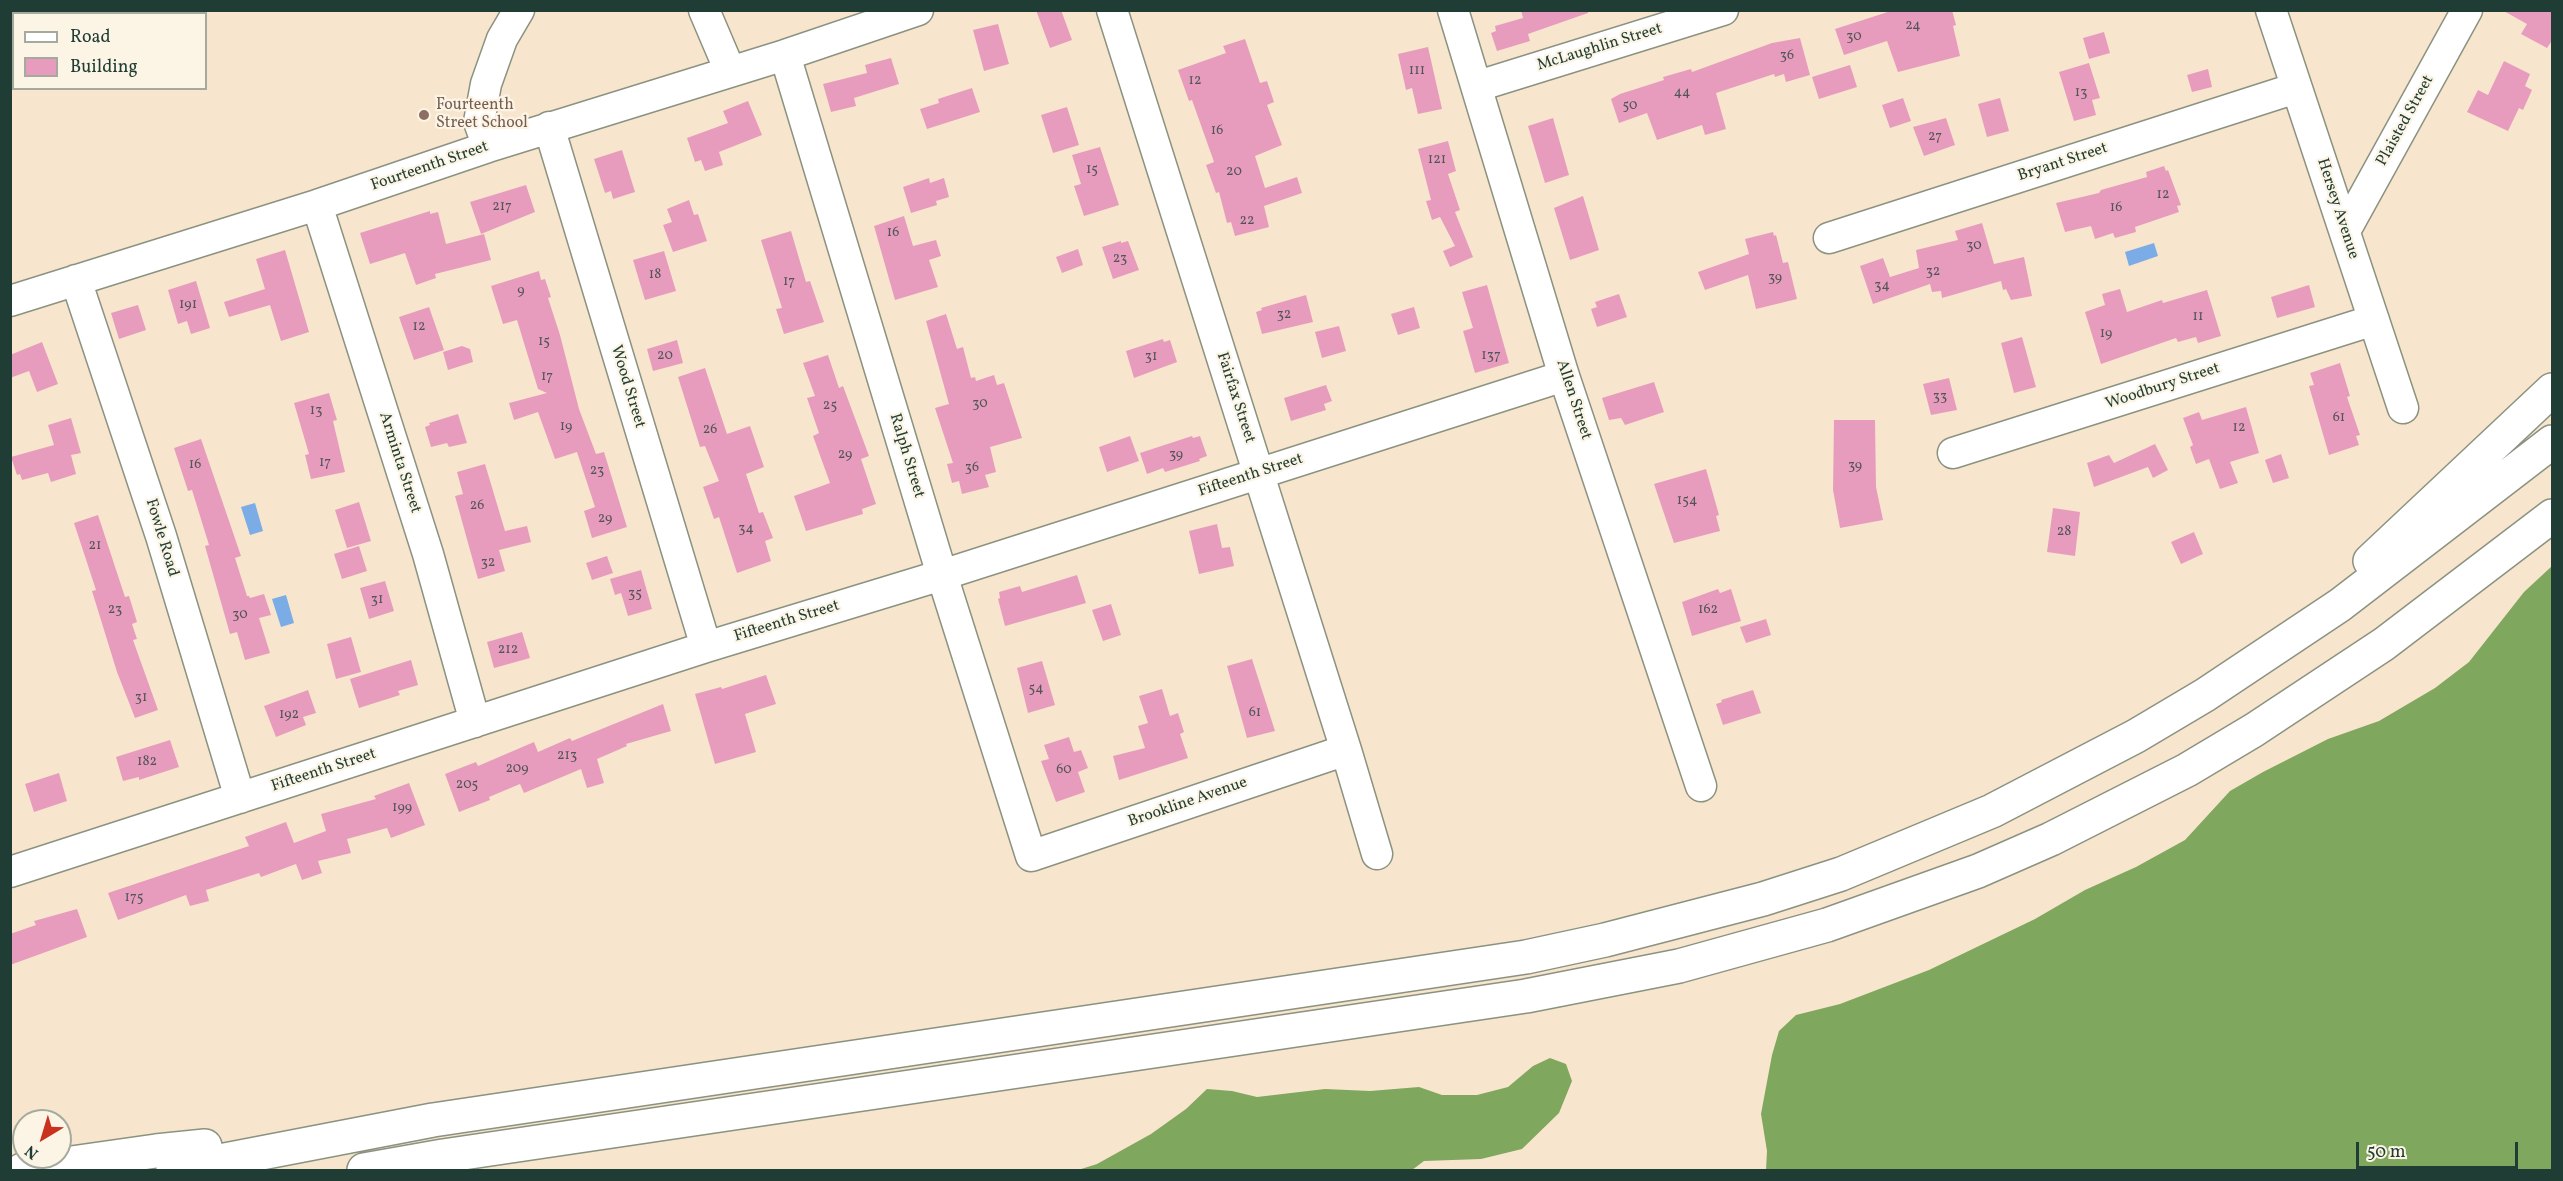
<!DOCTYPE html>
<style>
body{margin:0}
#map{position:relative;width:2563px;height:1181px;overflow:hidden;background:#f7e6cd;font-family:Vollkorn,serif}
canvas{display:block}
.frame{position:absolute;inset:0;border:12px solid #1f3d34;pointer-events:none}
.legend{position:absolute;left:12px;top:12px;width:195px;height:78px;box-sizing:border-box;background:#fcf5e5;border:2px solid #a4ab9e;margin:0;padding:8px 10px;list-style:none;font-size:18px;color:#1f3d34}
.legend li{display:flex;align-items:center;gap:12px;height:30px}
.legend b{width:30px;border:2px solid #a4ab9e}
.north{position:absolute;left:12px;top:1109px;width:60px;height:60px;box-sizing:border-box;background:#fcf5e5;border:2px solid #a4ab9e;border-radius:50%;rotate:218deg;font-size:16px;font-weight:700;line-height:24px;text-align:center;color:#1f3d34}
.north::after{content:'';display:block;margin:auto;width:21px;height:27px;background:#c8321e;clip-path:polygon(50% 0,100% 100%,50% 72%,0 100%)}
.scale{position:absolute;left:2356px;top:1142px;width:162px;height:27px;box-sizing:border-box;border:3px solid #1f3d34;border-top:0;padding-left:8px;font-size:18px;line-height:21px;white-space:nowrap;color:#1f3d34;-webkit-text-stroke:4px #fcf5e5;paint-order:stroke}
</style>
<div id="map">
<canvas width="2563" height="1181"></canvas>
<div class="frame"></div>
<ul class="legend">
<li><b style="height:8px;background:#fff"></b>Road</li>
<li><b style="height:16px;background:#e89cbd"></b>Building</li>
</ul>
<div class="north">N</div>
<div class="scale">50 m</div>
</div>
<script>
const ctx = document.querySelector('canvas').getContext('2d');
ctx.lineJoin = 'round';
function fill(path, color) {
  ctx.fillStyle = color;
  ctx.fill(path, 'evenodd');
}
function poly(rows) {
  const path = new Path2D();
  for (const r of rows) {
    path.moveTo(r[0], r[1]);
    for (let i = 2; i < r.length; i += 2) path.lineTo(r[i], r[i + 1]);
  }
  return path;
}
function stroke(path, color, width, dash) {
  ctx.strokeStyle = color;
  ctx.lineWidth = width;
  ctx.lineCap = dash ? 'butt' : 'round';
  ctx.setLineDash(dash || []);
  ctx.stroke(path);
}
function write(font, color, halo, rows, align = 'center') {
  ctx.font = font + ' Vollkorn,serif';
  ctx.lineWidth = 4.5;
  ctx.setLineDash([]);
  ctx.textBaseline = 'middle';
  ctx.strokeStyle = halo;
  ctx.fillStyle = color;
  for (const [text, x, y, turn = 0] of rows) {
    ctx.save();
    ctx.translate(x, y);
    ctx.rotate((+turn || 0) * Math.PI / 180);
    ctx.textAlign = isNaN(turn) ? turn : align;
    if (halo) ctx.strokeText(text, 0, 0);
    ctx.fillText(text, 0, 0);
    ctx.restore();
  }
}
const forest = poly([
 [2552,566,2552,1170,1766,1170,1767,1151,1761,1114,1772,1055,1779,1031,1796,1015,1840,1004,1929,970,2035,919,2085,890,2136,867,2185,840,2230,791,2263,772,2328,739,2379,721,2435,688,2469,662,2524,592],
 [1550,1058,1566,1064,1572,1081,1559,1113,1522,1149,1481,1159,1424,1161,1412,1170,1078,1170,1097,1164,1151,1134,1186,1109,1207,1089,1232,1091,1257,1097,1325,1089,1370,1091,1419,1087,1442,1095,1477,1095,1508,1087,1533,1066]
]);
const water = poly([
 [2154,243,2158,256,2129,266,2125,252],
 [255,503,263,531,250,535,241,507],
 [286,595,294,623,281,627,272,599]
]);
const building = poly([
 [1036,10,1061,10,1072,40,1050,48],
 [1521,10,1588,10,1588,13,1528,34,1530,41,1497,51,1491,33,1496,31,1495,26,1523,18],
 [1894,10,1952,10,1956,25,1953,26,1960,56,1898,72,1887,41,1844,55,1835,29],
 [2502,10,2553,10,2553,39,2547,48,2521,34,2527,24],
 [998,24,1009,64,984,71,973,30],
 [2104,32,2110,53,2089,59,2083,38],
 [1800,38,1810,75,1786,82,1784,74,1775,77,1774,74,1716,93,1726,129,1705,135,1702,125,1657,140,1647,113,1619,123,1611,99,1620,94,1664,80,1663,77,1691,69,1692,72,1772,43],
 [1245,39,1260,83,1267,81,1274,102,1267,105,1282,145,1255,156,1265,188,1297,177,1302,193,1264,206,1269,227,1235,236,1231,222,1227,223,1219,192,1216,193,1206,165,1214,162,1192,100,1189,101,1178,70,1226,53,1223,46],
 [1428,47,1442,109,1418,114,1412,88,1406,90,1398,54],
 [891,58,899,84,854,98,856,106,831,112,823,84,867,73,865,65],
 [2504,61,2530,74,2525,86,2532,90,2523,110,2519,108,2508,131,2467,112,2478,90,2488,95],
 [2089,63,2100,98,2092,100,2096,115,2074,121,2059,72],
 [1850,65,1857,87,1819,99,1812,77],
 [2208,69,2212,87,2192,92,2187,75],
 [972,88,980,112,927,129,920,109,939,103,938,99],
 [1903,98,1911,121,1890,128,1882,105],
 [2000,98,2009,131,1987,137,1978,104],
 [748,101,762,135,719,152,723,165,705,171,701,160,695,162,687,138,728,123,723,111],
 [1067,107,1079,145,1053,153,1041,115],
 [1553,118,1569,175,1545,183,1528,126],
 [1946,118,1955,145,1924,156,1913,127],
 [1448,141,1456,171,1448,174,1460,210,1455,212,1473,257,1450,267,1443,251,1455,246,1440,217,1432,220,1426,201,1431,200,1418,149],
 [1100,147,1119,205,1084,216,1074,186,1081,184,1072,155],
 [622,150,635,192,613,199,611,191,605,193,594,159],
 [2164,166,2166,171,2168,170,2181,205,2177,206,2179,212,2135,227,2136,232,2115,238,2113,233,2095,239,2091,226,2065,232,2056,203,2099,193,2101,190,2147,177,2146,172],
 [929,178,930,183,944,178,949,197,936,201,937,205,911,213,903,187],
 [526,185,535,212,481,234,470,202],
 [1583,196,1599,250,1570,260,1554,208],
 [689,200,694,215,698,214,707,241,673,252,663,225,672,222,667,209],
 [430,211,430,214,438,212,446,244,484,234,491,260,435,274,436,278,416,285,405,253,370,264,360,233],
 [904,216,913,246,936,240,941,256,929,260,938,287,895,300,874,226],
 [1982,223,1994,264,2024,257,2032,296,2011,300,2006,289,2003,290,2001,281,1942,298,1941,291,1932,292,1930,284,1873,304,1860,266,1883,258,1890,277,1919,268,1916,250,1958,240,1955,231],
 [791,231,806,282,810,281,824,322,784,334,776,309,782,308,761,240],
 [1773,232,1774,236,1776,235,1783,263,1788,262,1797,299,1756,309,1748,275,1705,290,1698,272,1749,254,1745,239],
 [1121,241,1121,243,1128,241,1139,270,1113,279,1102,247],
 [1078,249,1083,265,1062,273,1056,257],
 [285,250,309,332,281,341,270,305,229,317,224,302,265,289,256,259],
 [664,251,676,291,645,300,633,260],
 [539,271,541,280,545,279,551,297,548,298,560,335,579,409,596,454,604,452,627,527,592,538,584,511,595,507,577,452,555,459,538,412,514,420,509,403,547,393,538,389,517,320,503,324,491,286],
 [196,281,210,328,191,334,187,321,178,324,168,290],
 [1487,285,1509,363,1475,373,1463,331,1473,328,1462,292],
 [2309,285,2315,307,2277,318,2271,297],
 [2120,289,2127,312,2162,300,2163,303,2207,290,2221,336,2198,343,2196,337,2178,342,2176,338,2101,364,2085,312,2105,305,2102,294],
 [1619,294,1627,317,1597,327,1591,309,1597,307,1595,302],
 [1306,295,1313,322,1262,334,1256,312,1262,310,1261,308],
 [138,305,146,330,119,339,111,313],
 [429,307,444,350,414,360,399,317],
 [1414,307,1420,328,1398,335,1391,314],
 [946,314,957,349,963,347,971,378,975,377,976,381,994,375,997,385,1004,383,1022,438,990,447,996,472,985,475,989,487,962,494,959,481,952,483,947,464,953,463,935,408,949,404,926,321],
 [1339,326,1346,351,1322,358,1315,332],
 [2022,337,2036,387,2014,393,2001,343],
 [1163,339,1164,342,1170,340,1177,362,1134,378,1126,351],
 [677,340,683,363,653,371,647,349],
 [42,342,58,384,37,392,29,371,10,378,10,355],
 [462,346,470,349,473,362,448,370,443,352],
 [828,355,839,388,843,386,869,456,861,459,876,504,862,509,863,514,806,531,794,496,830,483,813,436,819,433,807,398,815,396,803,363],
 [2340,363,2350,396,2347,397,2360,435,2356,436,2359,445,2329,455,2309,386,2314,385,2310,373],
 [705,368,727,434,750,426,764,467,746,474,759,513,763,512,773,538,765,541,771,561,737,573,719,517,714,519,703,487,719,481,705,446,700,447,678,377],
 [1949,378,1957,410,1931,415,1923,384],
 [1654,382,1664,412,1625,425,1621,418,1609,420,1602,398],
 [1326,385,1332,401,1324,404,1326,410,1291,421,1284,398],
 [329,393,337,420,333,421,345,472,311,479,305,455,309,454,294,403],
 [2246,407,2259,453,2230,462,2238,483,2220,489,2209,459,2196,464,2190,447,2193,445,2183,418,2199,412,2202,420],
 [458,414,467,443,449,447,447,443,431,447,425,427,430,425,429,423],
 [71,418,81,453,71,455,76,474,51,482,48,473,22,480,20,474,17,475,11,457,54,445,48,425],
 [1834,420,1875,420,1876,487,1883,520,1840,528,1833,490],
 [1130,436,1139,461,1107,472,1099,447],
 [1192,436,1193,438,1200,436,1207,456,1199,459,1200,461,1165,472,1163,468,1147,474,1140,453],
 [201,439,241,556,235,558,247,596,249,596,250,598,264,594,271,615,259,618,270,653,245,660,237,632,230,634,205,546,209,545,192,490,188,491,174,448],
 [2155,444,2168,470,2153,478,2148,467,2094,487,2087,463,2109,455,2114,463],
 [2281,454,2289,478,2273,483,2265,460],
 [485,464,505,531,527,526,531,542,499,550,505,571,478,579,455,496,463,494,457,472],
 [1706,469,1719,515,1716,516,1720,531,1674,543,1654,484],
 [359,502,371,541,347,548,335,510],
 [2053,508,2080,512,2075,556,2047,552],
 [98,515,125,597,129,596,137,622,132,624,137,639,133,640,158,710,135,718,117,672,92,591,96,590,74,523],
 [1217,524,1222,548,1230,547,1234,566,1199,574,1189,531],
 [2194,532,2203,554,2181,564,2171,542],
 [359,546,367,571,342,579,334,554],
 [607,556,613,573,592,580,586,563],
 [641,570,652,609,628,616,621,593,615,595,610,579],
 [1077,575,1086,603,1005,626,998,599,1000,598,999,592,1020,586,1022,592],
 [385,581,394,611,369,619,360,588],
 [1718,589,1720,593,1731,589,1741,621,1692,636,1682,602],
 [1111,604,1121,635,1103,641,1092,610],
 [1766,619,1771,635,1746,643,1740,627],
 [522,632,530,658,494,668,487,642],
 [351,637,361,672,336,679,327,644],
 [1252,659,1275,731,1247,738,1227,666],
 [411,660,418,685,398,691,400,695,359,708,350,679],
 [1042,661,1055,705,1028,713,1017,668],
 [766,675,776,704,745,714,756,752,715,764,695,694,721,687,722,689],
 [1162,689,1170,716,1178,713,1184,732,1180,734,1188,758,1119,780,1113,756,1145,748,1138,726,1148,723,1139,696],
 [308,690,316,713,303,717,306,725,276,737,264,706],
 [1753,690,1761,713,1723,725,1716,704,1722,702,1721,700],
 [663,704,671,731,626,744,627,746,597,759,604,783,587,788,581,769,524,793,520,784,489,797,490,800,459,812,445,774,476,762,478,766,534,742,538,752,570,738,572,741],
 [1069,737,1074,752,1081,750,1088,768,1078,772,1085,792,1056,802,1041,761,1049,759,1044,745],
 [170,740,179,767,139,780,139,777,123,781,116,757],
 [59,773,67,801,34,812,25,784],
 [409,783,425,825,391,838,387,828,347,839,351,853,318,861,322,873,302,880,296,864,261,877,259,873,206,890,209,901,190,906,186,895,118,920,108,893,249,846,245,837,286,822,294,843,326,831,321,814,376,799,374,796],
 [77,909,87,937,10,965,10,934,36,925,34,921]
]);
const minor = poly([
 [704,10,730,71],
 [1112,10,1346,750,1377,854],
 [1453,10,1564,376,1701,786],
 [2271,10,2403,408],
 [785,55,942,575,1031,856,1346,750],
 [1478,86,1723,10],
 [549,127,706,647],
 [488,147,479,122,486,84,502,39,519,10],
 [317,205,428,554,475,722],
 [2345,231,2467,10],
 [1829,238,2296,88],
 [76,280,161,536,240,798],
 [10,301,317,205,488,147,785,55,918,10],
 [1953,453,2374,320],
 [10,872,706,647,942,575,1564,376]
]);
const highway = poly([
 [2370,561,2552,390],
 [22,1170,156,1151,205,1146],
 [173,1170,433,1120,1526,957,1605,940,1763,899,1841,874,1992,811,2136,736,2205,695,2340,605,2552,442],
 [364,1170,443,1156,1526,996,1679,966,1827,925,1978,871,2051,839,2187,770,2254,730,2384,644,2552,516]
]);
const markers = [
 [424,115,6,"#8d6e63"]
];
const numberNames = [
 ["24",1913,26],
 ["30",1854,37],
 ["36",1787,56],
 ["111",1417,71],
 ["12",1195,81],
 ["44",1682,93],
 ["13",2081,93],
 ["50",1630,106],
 ["16",1217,131],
 ["27",1935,137],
 ["121",1437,160],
 ["15",1092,170],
 ["20",1234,172],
 ["12",2163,195],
 ["217",502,207],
 ["16",2116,208],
 ["22",1247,221],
 ["16",893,233],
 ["30",1974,246],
 ["23",1120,259],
 ["32",1933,272],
 ["18",655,275],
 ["39",1775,278],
 ["17",789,282],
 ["34",1882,286],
 ["9",521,291],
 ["191",188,305],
 ["32",1284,315],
 ["11",2198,317],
 ["12",419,327],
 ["19",2106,334],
 ["15",544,342],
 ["20",665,356],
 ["137",1491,356],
 ["31",1151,357],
 ["17",547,377],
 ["33",1940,397],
 ["30",980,404],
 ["25",830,406],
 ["13",316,411],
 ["61",2339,418],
 ["19",566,427],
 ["12",2239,428],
 ["26",710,430],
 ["29",845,455],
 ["39",1176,455],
 ["17",325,463],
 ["16",195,465],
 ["39",1855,466],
 ["36",972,468],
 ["23",597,471],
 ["154",1687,501],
 ["26",477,506],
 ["29",605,519],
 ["34",746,529],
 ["28",2064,532],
 ["21",95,546],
 ["32",488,563],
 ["35",635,594],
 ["31",377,600],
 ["23",115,610],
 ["162",1708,610],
 ["30",240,615],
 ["212",508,650],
 ["54",1036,689],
 ["31",141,698],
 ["61",1255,713],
 ["192",289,715],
 ["213",567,756],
 ["182",147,762],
 ["209",517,769],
 ["60",1064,770],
 ["205",467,785],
 ["199",402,808],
 ["175",134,898]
];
const streetNames = [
 ["McLaughlin Street",1600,48,-17],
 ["Plaisted Street",2406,121,-61],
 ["Bryant Street",2063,163,-18],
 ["Fourteenth Street",430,167,-19],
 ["Hersey Avenue",2337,209,72],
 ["Wood Street",627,387,73],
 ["Woodbury Street",2163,387,-18],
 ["Fairfax Street",1235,398,72],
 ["Allen Street",1573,400,72],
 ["Ralph Street",906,456,73],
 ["Arminta Street",399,463,72],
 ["Fifteenth Street",1251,476,-18],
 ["Fowle Road",161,538,73],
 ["Fifteenth Street",787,622,-17],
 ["Fifteenth Street",324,771,-18],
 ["Brookline Avenue",1188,803,-19]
];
const educationNames = [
 ["Fourteenth",436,106],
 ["Street School",436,124]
];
fill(forest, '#7fa75e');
fill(water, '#7bace6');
fill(building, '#e89cbd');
stroke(minor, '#8b9280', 33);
stroke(highway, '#8b9280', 36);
stroke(minor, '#fff', 30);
stroke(highway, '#fff', 33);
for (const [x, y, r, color] of markers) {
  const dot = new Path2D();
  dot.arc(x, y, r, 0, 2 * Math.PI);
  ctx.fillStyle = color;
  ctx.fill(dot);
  stroke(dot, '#fcf5e5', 2);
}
write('14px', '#515556', null, numberNames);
write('16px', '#1f3d34', '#fcf5e5', streetNames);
write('16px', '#785e54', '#fcf5e5', educationNames, 'left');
</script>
